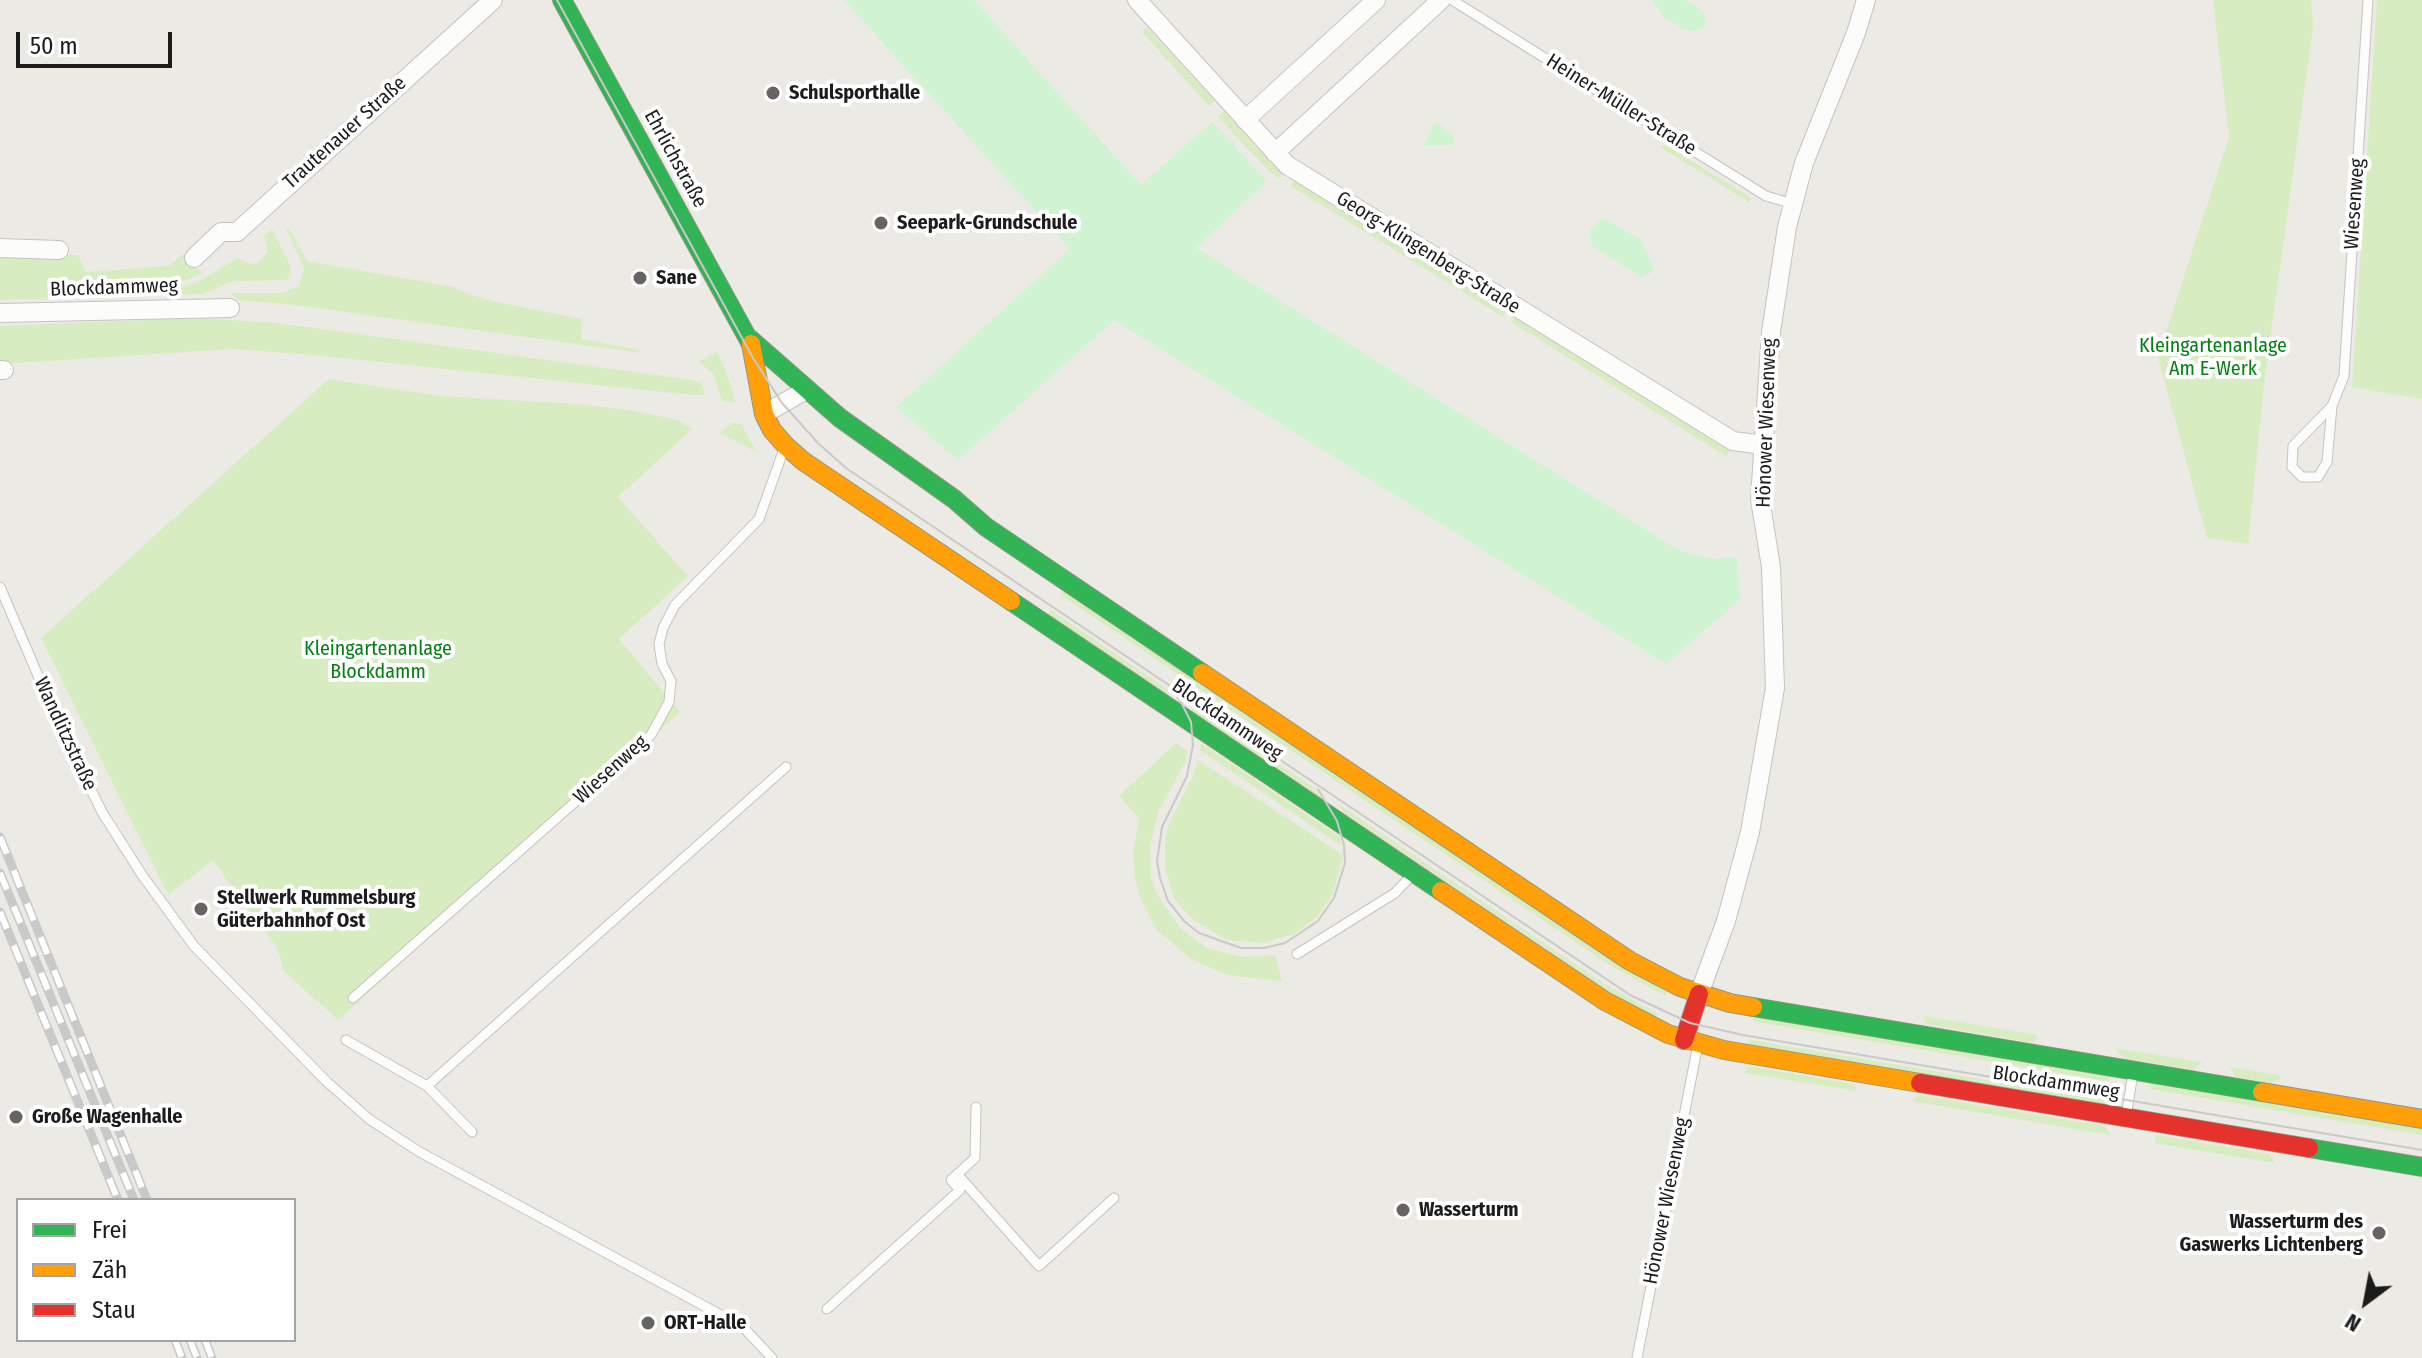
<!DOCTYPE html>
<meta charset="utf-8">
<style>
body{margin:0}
#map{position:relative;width:2422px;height:1358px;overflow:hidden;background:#eceae4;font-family:"Fira Sans Condensed",sans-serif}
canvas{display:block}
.legend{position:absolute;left:16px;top:1198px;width:280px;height:144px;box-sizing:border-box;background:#fff;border:2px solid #a4a4a4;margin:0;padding:10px 14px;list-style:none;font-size:24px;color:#1c1c1c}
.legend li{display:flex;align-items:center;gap:16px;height:40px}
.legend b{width:40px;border:2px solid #a4a4a4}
.north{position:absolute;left:2326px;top:1262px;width:80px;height:80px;-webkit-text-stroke:6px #fff;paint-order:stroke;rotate:212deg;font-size:22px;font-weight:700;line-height:32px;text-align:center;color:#1c1c1c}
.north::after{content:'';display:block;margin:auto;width:28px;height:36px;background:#1c1c1c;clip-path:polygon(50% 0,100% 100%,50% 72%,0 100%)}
.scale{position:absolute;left:16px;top:32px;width:156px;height:36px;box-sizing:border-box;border:4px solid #1c1c1c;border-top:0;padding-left:10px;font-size:24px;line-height:28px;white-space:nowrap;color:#1c1c1c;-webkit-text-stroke:6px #fff;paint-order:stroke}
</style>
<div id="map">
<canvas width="2422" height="1358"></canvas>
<ul class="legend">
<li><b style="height:10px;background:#30b455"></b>Frei</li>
<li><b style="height:10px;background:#ff9f0a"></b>Zäh</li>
<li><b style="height:10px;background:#e5322d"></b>Stau</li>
</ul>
<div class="north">N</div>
<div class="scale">50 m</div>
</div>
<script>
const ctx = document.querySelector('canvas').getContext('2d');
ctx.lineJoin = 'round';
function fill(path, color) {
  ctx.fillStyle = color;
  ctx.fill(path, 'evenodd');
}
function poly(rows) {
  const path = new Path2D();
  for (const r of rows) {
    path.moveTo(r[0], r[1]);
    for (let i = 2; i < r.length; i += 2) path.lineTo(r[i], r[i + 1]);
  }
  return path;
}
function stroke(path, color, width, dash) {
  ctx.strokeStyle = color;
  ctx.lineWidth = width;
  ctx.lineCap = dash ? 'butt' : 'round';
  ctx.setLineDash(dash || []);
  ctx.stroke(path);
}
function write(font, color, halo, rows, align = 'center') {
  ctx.font = font + ' "Fira Sans Condensed",sans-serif';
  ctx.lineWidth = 8;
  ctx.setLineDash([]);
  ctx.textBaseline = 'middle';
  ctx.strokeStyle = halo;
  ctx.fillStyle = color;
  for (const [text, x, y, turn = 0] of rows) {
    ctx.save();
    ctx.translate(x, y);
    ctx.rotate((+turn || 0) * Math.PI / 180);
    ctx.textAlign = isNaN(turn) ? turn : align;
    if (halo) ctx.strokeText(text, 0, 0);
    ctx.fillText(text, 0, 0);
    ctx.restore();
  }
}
const grass = poly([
 [2213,0,2311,0,2313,27,2264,384,2248,544,2207,538,2158,357,2229,137],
 [2377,0,2422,0,2422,399,2352,387],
 [1147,27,1215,101,1209,106,1142,32],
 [1224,111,1272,164,1284,172,1279,179,1265,167,1218,117],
 [1665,145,1752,198,1749,202,1660,147],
 [1295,180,1506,311,1503,317,1291,186],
 [289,228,307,261,454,287,465,293,496,302,582,319,581,339,635,349,641,353,287,304,239,300,230,293,282,293,299,286,304,269,286,229],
 [272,229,290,266,291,274,287,280,233,281,203,294,175,295,179,289,203,279,237,258,250,264,257,263,268,252,267,243,263,237],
 [0,254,78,255,86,272,169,266,183,254,202,273,152,295,0,300],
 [1515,317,1730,450,1726,456,1511,322],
 [197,318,278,323,693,380,701,383,704,391,704,395,692,395,313,355,234,349,0,364,0,326],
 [717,351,728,377,735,402,722,401,713,373,699,362],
 [329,379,441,396,576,404,629,410,678,420,692,429,618,497,688,576,619,639,680,712,338,1020,284,971,277,948,213,860,168,895,41,638],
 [732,423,741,424,757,452,720,433],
 [1066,588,1667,992,1666,996,1611,966,1061,595],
 [1051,610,1164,687,1173,697,1046,618],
 [1190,705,1316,789,1326,804,1195,718],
 [1176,743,1187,751,1187,759,1159,810,1150,845,1151,878,1157,894,1181,929,1207,948,1242,957,1275,955,1282,981,1227,975,1191,959,1157,930,1140,898,1135,877,1133,852,1139,818,1119,796],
 [1201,743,1340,837,1342,846,1200,750],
 [1198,760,1343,855,1333,894,1317,917,1294,934,1263,943,1227,940,1192,919,1174,898,1165,868,1165,839,1169,824,1194,773],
 [1338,804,1603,983,1658,1014,1651,1019,1343,812],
 [1755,1013,2109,1076,2108,1081,1756,1022,1753,1021],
 [1924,1016,2038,1035,2034,1043,1926,1024],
 [1750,1040,2105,1100,2104,1106,1749,1048],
 [2115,1048,2202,1062,2194,1070,2123,1058],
 [1747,1066,1853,1084,1857,1091,1745,1073],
 [2230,1067,2278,1075,2280,1078,2271,1083,2236,1077],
 [2151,1083,2422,1127,2422,1135,2150,1089],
 [1918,1095,2105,1126,2111,1135,1911,1101],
 [2156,1135,2269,1154,2275,1163,2155,1143]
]);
const park = poly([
 [844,0,974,0,1141,185,1212,122,1267,181,1196,248,1680,551,1713,559,1736,557,1740,599,1666,664,1114,320,958,460,896,407,1070,249],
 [1652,0,1685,0,1693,4,1706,17,1705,27,1694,31,1682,29,1678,25,1666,19],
 [1436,121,1455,138,1452,145,1424,145],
 [1603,218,1640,239,1655,271,1641,277,1592,246,1590,230]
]);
const lane = poly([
 [1452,0,1766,196,1793,204],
 [2332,406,2293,446,2292,467,2302,477,2318,477,2327,462,2332,406,2344,376,2368,0],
 [0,587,61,729,102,812,142,875,194,946,326,1081,369,1119,418,1151,743,1327,772,1358],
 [1297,954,1395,893,1414,873],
 [353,998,651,735,669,702,671,681,662,664,659,644,663,628,675,605,759,519,785,446],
 [346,1040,427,1086,786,767],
 [427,1086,472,1132],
 [2126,1117,2133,1073],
 [957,1174,1039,1266,1114,1198],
 [827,1309,960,1190,951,1180,975,1158,976,1107],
 [1637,1358,1698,1044]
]);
const street = poly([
 [1137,0,1287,165,1733,441,1763,445],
 [1245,120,1376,0],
 [1275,153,1441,0],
 [0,248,59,250],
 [194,258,221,232,237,232,493,0],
 [0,313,230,308],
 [0,370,4,370],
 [764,414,806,390],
 [1699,994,1726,921,1750,832,1775,688,1771,567,1760,499,1771,332,1787,227,1804,163,1856,33,1866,0]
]);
const fast = poly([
 [562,0,751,344],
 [750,339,840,418,954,499,986,527,1202,673],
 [1011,601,1441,891],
 [1753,1007,2262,1092],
 [2309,1148,2422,1167]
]);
const slow = poly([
 [751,344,764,414,772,430,786,446,803,461,1011,601],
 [1202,673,1630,961,1680,987,1730,1003,1753,1007],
 [1441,891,1605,1001,1668,1034,1724,1050,1920,1083],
 [2262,1092,2422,1119]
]);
const jam = poly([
 [1684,1040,1699,994],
 [1920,1083,2309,1148]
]);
const tram = poly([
 [557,0,753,358,782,403,818,443,846,468,904,507,1630,995,1690,1023,1743,1035,2422,1150],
 [1173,691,1182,704,1191,722,1193,745,1187,776,1162,827,1157,861,1160,878,1168,901,1185,922,1199,933,1241,948,1264,948,1285,943,1318,921,1334,898,1345,863,1344,845,1337,821,1318,789]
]);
const rail = poly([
 [0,837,147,1200],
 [0,873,134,1200],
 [0,912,118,1200],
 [175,1340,182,1358],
 [190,1340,197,1358],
 [205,1340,212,1358]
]);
const markers = [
 [773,93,8,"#656462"],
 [881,223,8,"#656462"],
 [640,278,8,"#656462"],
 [201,909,8,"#656462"],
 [16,1117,8,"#656462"],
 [1403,1210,8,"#656462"],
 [2379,1233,8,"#656462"],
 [648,1323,8,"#656462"]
];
const poiNames = [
 ["Schulsporthalle",789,93],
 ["Seepark-Grundschule",897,223],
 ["Sane",656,278],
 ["Stellwerk Rummelsburg",217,898],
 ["Güterbahnhof Ost",217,921],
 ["Große Wagenhalle",32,1117],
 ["Wasserturm",1419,1210],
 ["Wasserturm des",2363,1222,"right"],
 ["Gaswerks Lichtenberg",2363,1245,"right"],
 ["ORT-Halle",664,1323]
];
const streetNames = [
 ["Heiner-Müller-Straße",1621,105,32],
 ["Trautenauer Straße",345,133,-42],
 ["Ehrlichstraße",675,159,61],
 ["Wiesenweg",2355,204,-86],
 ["Georg-Klingenberg-Straße",1428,253,32],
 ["Blockdammweg",114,288,-2],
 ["Hönower Wiesenweg",1767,423,-88],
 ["Blockdammweg",1227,720,34],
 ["Wandlitzstraße",65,734,65],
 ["Wiesenweg",611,770,-42],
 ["Blockdammweg",2056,1083,9],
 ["Hönower Wiesenweg",1667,1201,-79]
];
const parkNames = [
 ["Kleingartenanlage",2213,346],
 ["Am E-Werk",2213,369],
 ["Kleingartenanlage",378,649],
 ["Blockdamm",378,672]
];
fill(grass, '#d7ecc0');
fill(park, '#d0f4d1');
stroke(lane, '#c4c3c0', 11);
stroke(street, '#c4c3c0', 20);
stroke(fast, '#93957c', 20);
stroke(slow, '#93957c', 20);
stroke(jam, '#93957c', 20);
stroke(lane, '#fcfcfb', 9);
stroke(street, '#fcfcfb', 18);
stroke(fast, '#30b455', 18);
stroke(slow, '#ff9f0a', 18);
stroke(jam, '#e5322d', 18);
stroke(tram, '#c9c9c8', 2);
stroke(rail, '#c9c9c8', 9);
stroke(rail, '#fff', 6, [18]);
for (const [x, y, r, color] of markers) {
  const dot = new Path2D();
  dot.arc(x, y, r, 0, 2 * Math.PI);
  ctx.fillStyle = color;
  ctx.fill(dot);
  stroke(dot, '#fff', 3);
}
write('bold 20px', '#1c1c1c', '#fff', poiNames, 'left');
write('20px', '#1c1c1c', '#fff', streetNames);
write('20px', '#058013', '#fff', parkNames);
</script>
